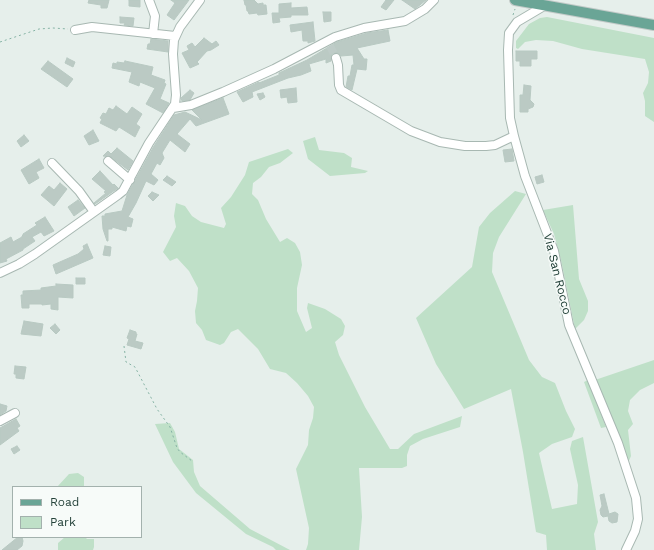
<!DOCTYPE html>
<style>
body{margin:0}
#map{position:relative;width:654px;height:550px;overflow:hidden;background:#e6efeb;font-family:"Work Sans",sans-serif}
canvas{display:block}
.legend{position:absolute;left:12px;top:486px;width:130px;height:52px;box-sizing:border-box;background:#f7fbf9;border:1px solid #a3b1ad;margin:0;padding:5px 7px;list-style:none;font-size:12px;color:#24423a}
.legend li{display:flex;align-items:center;gap:8px;height:20px}
.legend b{width:20px;border:1px solid #a3b1ad}
</style>
<div id="map">
<canvas width="654" height="550"></canvas>
<ul class="legend">
<li><b style="height:5px;background:#6aa596"></b>Road</li>
<li><b style="height:11px;background:#bfe0c8"></b>Park</li>
</ul>
</div>
<script>
const ctx = document.querySelector('canvas').getContext('2d');
ctx.lineJoin = 'round';
function fill(path, color) {
  ctx.fillStyle = color;
  ctx.fill(path, 'evenodd');
}
function poly(rows) {
  const path = new Path2D();
  for (const r of rows) {
    path.moveTo(r[0], r[1]);
    for (let i = 2; i < r.length; i += 2) path.lineTo(r[i], r[i + 1]);
  }
  return path;
}
function stroke(path, color, width, dash) {
  ctx.strokeStyle = color;
  ctx.lineWidth = width;
  ctx.lineCap = dash ? 'butt' : 'round';
  ctx.setLineDash(dash || []);
  ctx.stroke(path);
}
function write(font, color, halo, rows, align = 'center') {
  ctx.font = font + ' "Work Sans",sans-serif';
  ctx.lineWidth = 3;
  ctx.setLineDash([]);
  ctx.textBaseline = 'middle';
  ctx.strokeStyle = halo;
  ctx.fillStyle = color;
  for (const [text, x, y, turn = 0] of rows) {
    ctx.save();
    ctx.translate(x, y);
    ctx.rotate((+turn || 0) * Math.PI / 180);
    ctx.textAlign = isNaN(turn) ? turn : align;
    if (halo) ctx.strokeText(text, 0, 0);
    ctx.fillText(text, 0, 0);
    ctx.restore();
  }
}
const green = poly([
 [547,17,654,38,654,122,645,116,645,101,643,93,648,83,649,72,645,59,582,49,553,41,536,40,525,42,518,49,516,48,516,41,529,24,540,18],
 [315,137,319,150,344,153,352,158,351,167,368,171,365,173,330,176,308,159,303,141],
 [288,149,293,153,280,163,269,167,261,177,253,183,252,194,258,200,266,219,280,242,287,238,295,243,300,252,302,265,297,288,297,311,306,332,312,328,307,308,308,303,325,309,341,319,345,326,343,335,335,342,339,355,365,407,390,449,398,449,414,434,462,416,460,427,423,439,410,446,407,455,407,466,402,468,359,468,362,517,359,550,306,550,308,544,309,528,296,469,308,445,309,430,313,418,314,407,308,396,297,383,286,373,270,369,258,349,238,329,231,332,224,343,220,345,206,340,202,330,196,323,195,311,197,301,198,288,189,271,177,258,170,261,163,252,176,227,174,216,176,203,185,206,192,216,201,222,224,228,226,224,221,208,231,197,245,175,249,162],
 [515,191,526,194,499,237,493,253,492,272,529,360,542,377,555,383,566,411,575,429,572,437,552,444,539,453,552,509,577,504,578,485,570,449,572,441,583,437,598,522,594,534,596,550,547,550,546,535,536,532,523,452,511,389,464,409,436,364,416,318,472,267,479,227,490,213],
 [573,205,579,279,588,301,588,311,584,320,575,329,561,260,554,234,543,210],
 [654,360,654,383,640,390,630,400,628,411,633,424,628,430,631,456,628,463,595,380],
 [588,380,606,427,601,428,584,382],
 [170,423,175,432,179,449,193,460,194,472,200,486,250,529,290,550,276,550,273,547,246,534,196,493,173,462,155,424],
 [78,473,84,477,84,487,57,487,69,474],
 [65,537,85,537,87,539,94,539,94,547,93,550,58,550,58,543]
]);
const building = poly([
 [89,0,109,0,107,8,101,8,101,5,88,3,89,0],
 [129,0,140,0,140,7,129,6,129,0],
 [171,0,189,0,174,20,167,15,175,3,171,0],
 [244,0,254,0,258,4,263,3,263,5,266,5,267,14,258,15,257,13,249,14,248,11,247,11,246,5,245,5,244,0],
 [386,0,394,0,386,10,381,7,386,0],
 [402,0,426,0,415,9,402,0],
 [291,3,291,8,307,7,308,15,291,15,291,17,279,18,280,22,273,23,272,13,279,13,279,4,291,3],
 [323,12,331,12,331,21,324,22,323,12],
 [120,17,134,18,133,26,124,25,125,23,120,23,120,17],
 [313,22,315,41,308,43,308,41,303,41,302,30,291,32,290,25,313,22],
 [388,30,390,41,357,48,364,59,367,59,366,70,357,69,352,90,346,87,348,76,350,76,352,65,354,65,353,55,341,56,337,53,332,54,331,61,326,63,326,59,309,64,311,71,301,75,288,78,252,92,253,97,243,102,237,92,259,82,259,83,279,75,279,73,307,60,337,42,367,33,388,30],
 [204,38,212,44,216,41,219,45,211,50,207,51,197,62,199,64,190,68,182,53,189,50,187,46,192,43,195,47,204,38],
 [151,39,168,41,168,52,147,49,148,44,150,44,151,39],
 [516,51,537,51,537,59,531,59,531,66,520,66,520,61,516,61,516,51],
 [67,58,75,62,73,67,65,63,67,58],
 [48,61,73,79,67,87,41,69,48,61],
 [125,61,153,67,151,75,165,80,164,83,166,84,160,99,169,103,163,113,146,104,155,88,140,82,139,86,129,82,132,72,112,68,113,63,117,64,117,62,124,63,125,61],
 [524,85,531,86,530,100,534,104,533,107,528,109,528,112,520,112,520,95,523,95,524,85],
 [296,88,297,102,288,103,287,97,281,98,280,90,296,88],
 [190,90,194,93,190,100,182,101,181,98,190,90],
 [263,93,265,97,260,100,257,94,263,93],
 [223,98,229,114,196,126,190,119,177,134,190,144,185,152,170,140,162,153,164,158,160,165,157,163,151,174,158,180,154,185,146,181,136,203,128,217,133,219,131,227,127,226,126,231,112,227,112,229,108,229,108,241,107,241,103,229,102,216,105,216,105,214,122,211,127,195,154,146,174,115,185,112,202,120,192,110,223,98],
 [116,106,127,114,132,107,142,114,136,124,140,127,135,137,119,127,116,131,100,123,102,119,100,118,103,113,106,114,109,108,113,110,116,106],
 [93,130,99,141,89,145,84,136,93,130],
 [24,135,29,141,21,147,17,141,24,135],
 [117,148,133,161,128,170,111,157,103,156,108,151,111,154,117,148],
 [512,149,514,161,505,162,503,150,512,149],
 [39,159,44,168,36,172,39,178,29,184,21,170,39,159],
 [100,171,113,185,114,184,118,188,95,204,94,203,106,193,104,192,106,191,92,179,100,171],
 [542,175,544,182,537,184,535,177,542,175],
 [167,176,176,182,172,186,163,180,167,176],
 [60,183,67,189,54,206,41,195,49,186,54,190,60,183],
 [152,192,159,195,153,201,148,196,152,192],
 [78,200,85,208,74,216,68,207,78,200],
 [45,217,54,231,44,236,41,232,32,237,35,241,23,249,23,250,6,259,7,261,0,263,0,243,11,237,13,242,22,237,22,236,23,235,23,234,37,225,35,223,45,217],
 [87,244,93,258,56,274,53,265,78,254,84,249,83,246,87,244],
 [105,246,111,247,110,256,103,255,105,246],
 [76,278,85,278,85,284,76,284,76,278],
 [56,284,73,285,73,298,58,297,58,310,51,309,51,304,42,305,42,304,29,304,29,308,22,308,21,295,23,295,23,291,41,290,41,288,56,286,56,284],
 [24,321,43,324,41,336,21,334,24,321],
 [55,324,60,330,56,334,50,328,55,324],
 [130,330,136,332,136,334,137,334,135,341,143,343,141,349,127,345,129,339,127,338,130,330],
 [15,366,26,367,24,379,16,378,16,374,14,374,15,366],
 [0,404,7,406,6,411,0,415,0,404],
 [16,419,20,426,17,428,19,431,0,445,0,428,16,419],
 [17,446,20,450,14,454,11,449,17,446],
 [604,494,609,514,615,512,618,514,617,522,612,523,609,521,608,516,603,517,601,515,600,510,602,506,600,495,604,494],
 [18,537,22,537,23,541,22,546,17,550,2,550,18,537]
]);
const minorTunnel = poly([
 [330,46,336,58]
]);
const path = poly([
 [513,15,515,9],
 [0,42,39,29,53,28,68,29],
 [124,346,126,362,135,367,157,409,170,427,177,448,180,452,192,461]
]);
const minor = poly([
 [149,0,155,16,153,34],
 [544,6,517,22,509,33,508,50,510,118,514,136,525,176,554,251,569,325,618,443,636,498,638,519,635,531,626,550],
 [75,30,92,27,175,36],
 [336,58,338,65,339,85,341,90,411,131,440,142,465,146,486,146,495,145,514,136],
 [173,108,191,105,223,92,274,69,335,37,364,28,405,21,425,9,434,0],
 [108,161,130,180],
 [52,163,79,191,94,212],
 [0,273,19,264,35,254,118,195,123,191,149,143,175,104,176,95,173,54,174,40,180,27,200,0],
 [0,421,15,413]
]);
const major = poly([
 [515,0,654,25]
]);
const streetNames = [
 ["Via San Rocco",557,274,76]
];
fill(green, '#bfe0c8');
fill(building, '#bbcac4');
stroke(building, '#b8c9c2', 1);
stroke(minorTunnel, '#bfccc8', 8, [8, 4]);
stroke(minor, '#a8b8b2', 10);
stroke(major, '#c2cac8', 12);
stroke(path, '#86b3a5', 1, [2, 3]);
stroke(minor, '#fff', 8);
stroke(major, '#6aa596', 10);
write('12px', '#24423a', '#f7fbf9', streetNames);
</script>
